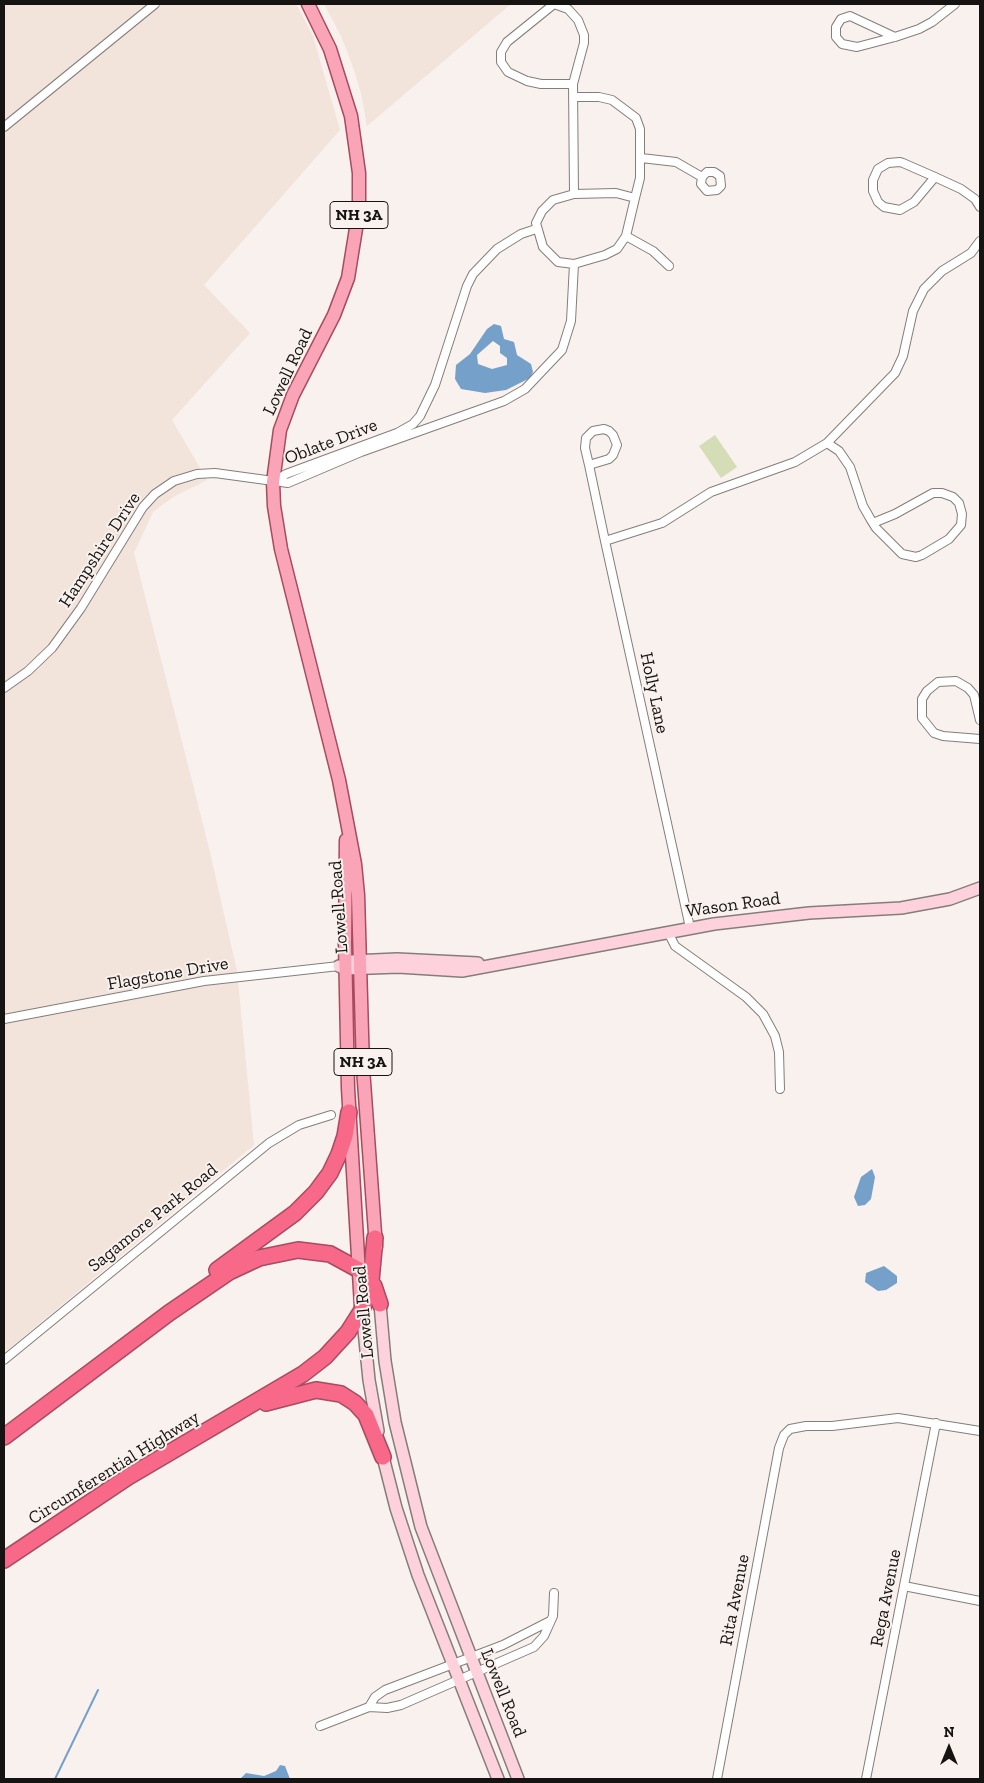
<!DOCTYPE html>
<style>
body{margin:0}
#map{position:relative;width:984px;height:1783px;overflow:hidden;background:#f9f1ed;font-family:"Zilla Slab",serif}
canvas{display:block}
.frame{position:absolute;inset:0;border:5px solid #161412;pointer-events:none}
.north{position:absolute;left:924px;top:1723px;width:50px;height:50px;-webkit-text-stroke:4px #f9f1ed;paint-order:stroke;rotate:0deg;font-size:14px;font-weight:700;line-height:20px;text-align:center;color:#161412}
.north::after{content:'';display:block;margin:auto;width:18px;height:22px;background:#161412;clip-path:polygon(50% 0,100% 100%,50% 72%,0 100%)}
</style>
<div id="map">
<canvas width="984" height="1783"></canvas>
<div class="frame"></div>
<div class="north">N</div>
</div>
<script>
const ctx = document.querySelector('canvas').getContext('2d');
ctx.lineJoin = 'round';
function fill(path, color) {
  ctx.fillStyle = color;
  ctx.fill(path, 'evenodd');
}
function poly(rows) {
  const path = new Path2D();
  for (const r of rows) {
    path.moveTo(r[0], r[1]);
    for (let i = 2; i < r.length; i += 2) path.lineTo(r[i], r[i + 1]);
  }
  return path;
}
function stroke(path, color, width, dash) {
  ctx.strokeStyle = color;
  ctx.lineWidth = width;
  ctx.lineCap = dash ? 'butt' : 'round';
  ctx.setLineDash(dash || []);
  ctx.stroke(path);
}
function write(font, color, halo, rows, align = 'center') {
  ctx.font = font + ' "Zilla Slab",serif';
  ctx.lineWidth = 4;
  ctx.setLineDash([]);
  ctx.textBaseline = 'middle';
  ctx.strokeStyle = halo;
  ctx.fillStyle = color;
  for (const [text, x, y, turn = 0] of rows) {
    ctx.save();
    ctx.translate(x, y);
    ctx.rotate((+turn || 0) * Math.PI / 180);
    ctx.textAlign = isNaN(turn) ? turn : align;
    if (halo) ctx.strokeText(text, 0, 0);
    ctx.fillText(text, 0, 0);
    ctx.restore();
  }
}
const built = poly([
 [4,4,296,4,313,36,340,130,204,285,250,333,172,420,207,480,173,497,153,512,134,553,209,848,237,971,254,1145,4,1353],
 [324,4,511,4,367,126,361,93,353,67,341,36]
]);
const green = poly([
 [715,435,737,467,721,478,699,446]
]);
const water = poly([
 [494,324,501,326,504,339,514,342,517,355,531,364,533,372,530,378,506,390,485,393,461,389,455,379,456,365,470,354,487,329],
 [493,341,500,346,500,353,507,358,507,365,492,369,478,364,477,355],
 [872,1169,875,1177,871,1199,865,1205,858,1206,854,1197,861,1177],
 [884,1266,897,1276,897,1283,886,1290,878,1291,865,1282,866,1273],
 [280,1765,285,1766,290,1779,240,1779,246,1773,264,1776,276,1771]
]);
const stream = poly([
 [55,1779,98,1690]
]);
const street = poly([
 [895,37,850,16,841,19,836,27,836,37,842,44,857,47,895,37,919,29,932,22,955,4],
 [573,84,541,84,527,81,508,72,501,62,501,52,507,42,554,4,568,9,578,20,584,35,584,43,573,84,574,194],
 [573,97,599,97,612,100,636,118,640,129,640,178,635,198,626,236,617,249,605,255,574,264,558,262,543,247,536,223,542,211,553,200,574,194,616,193,635,198],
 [4,127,155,4],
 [641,158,676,162,702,177,701,184,707,191,717,190,721,186,720,176,714,172,707,172,702,177],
 [935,177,914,202,900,210,884,207,878,202,873,191,873,180,878,169,888,163,900,162,903,163,935,177,961,189,975,199,980,207],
 [626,236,653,251,669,266],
 [827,443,839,451,850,467,863,506,871,520,876,528,902,554,916,557,922,555,949,539,961,525,962,514,959,503,953,497,942,493,933,493,895,514,873,523],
 [589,465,609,459,613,455,617,445,613,435,609,431,604,429,593,431,586,438,585,448,589,465,605,541,687,914,690,928],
 [273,482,286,474,397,433,413,424,420,416,435,385,467,286,473,274,497,249,521,234,536,229],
 [605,541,662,523,711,492,795,462,827,443,895,373,903,356,913,311,924,289,942,271,971,253,980,241],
 [4,688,28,671,52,648,81,608,143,507,155,494,174,481,197,474,215,473,288,483,361,452,504,401,525,389,562,350,571,321,574,264],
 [980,720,974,695,968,688,956,681,938,682,927,691,922,699,922,718,934,733,943,736,980,739],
 [668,932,675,946,746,997,763,1014,775,1036,779,1052,780,1089],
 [4,1019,204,981,339,966],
 [4,1360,269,1143,299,1125,331,1115],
 [904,1586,980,1601],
 [369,1707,375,1697,385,1690,503,1645,550,1621],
 [320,1726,369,1707,387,1708,401,1705,534,1647,544,1636,553,1616,554,1593],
 [717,1779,779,1448,784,1435,790,1429,806,1426,832,1426,898,1418,980,1431],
 [866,1779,936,1423]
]);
const secondary = poly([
 [352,961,397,959,478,963],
 [339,966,345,969,398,967,462,971,714,924,809,913,901,908,950,899,980,888],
 [380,1304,385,1361,395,1422,421,1527,518,1779],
 [362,1310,369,1380,378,1431],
 [381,1449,396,1508,418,1575,498,1779]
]);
const primary = poly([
 [308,4,330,49,351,116,359,173,359,210,348,278,334,315,293,395,280,430,273,482,274,506,281,549,339,780,355,864,358,895,363,1068,376,1247],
 [346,840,345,944,348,1088,361,1307]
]);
const highway = poly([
 [217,1270,295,1213,316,1192,330,1173,339,1154,345,1136,349,1112],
 [266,1403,316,1390,341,1394,355,1403,366,1415,383,1457],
 [4,1437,169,1313,229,1272,259,1258,298,1250,330,1254,363,1272,374,1286,380,1304],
 [4,1560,128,1477,303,1374,325,1357,348,1332,362,1310,371,1281,375,1238]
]);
const shields = [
 [359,215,58],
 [363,1062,58]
];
const shieldNames = [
 ["NH 3A",359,215],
 ["NH 3A",363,1062]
];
const streetNames = [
 ["Lowell Road",288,372,-65],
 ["Oblate Drive",331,442,-21],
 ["Hampshire Drive",100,550,-57],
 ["Holly Lane",654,693,78],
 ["Wason Road",733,905,-8],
 ["Lowell Road",339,907,-94],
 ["Flagstone Drive",168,974,-10],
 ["Sagamore Park Road",153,1218,-39],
 ["Lowell Road",364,1312,-95],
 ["Circumferential Highway",114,1468,-32],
 ["Rega Avenue",886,1598,-79],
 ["Rita Avenue",735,1600,-79],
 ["Lowell Road",503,1693,68]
];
fill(built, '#f2e3db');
fill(green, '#d5ddb6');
fill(water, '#74a0ca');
stroke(stream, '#74a0ca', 2);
stroke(street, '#847e7a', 10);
stroke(secondary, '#847e7a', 14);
stroke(primary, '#a84b5f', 15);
stroke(highway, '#a84b5f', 18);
stroke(street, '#fff', 8);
stroke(secondary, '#fdd2dc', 11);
stroke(primary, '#faa4b8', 12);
stroke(highway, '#f76889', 15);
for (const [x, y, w] of shields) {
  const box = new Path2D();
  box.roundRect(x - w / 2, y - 13.5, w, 27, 4);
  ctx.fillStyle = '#f9f1ed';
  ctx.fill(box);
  stroke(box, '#161412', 1);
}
write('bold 16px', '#161412', null, shieldNames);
write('18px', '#161412', '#f9f1ed', streetNames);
</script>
